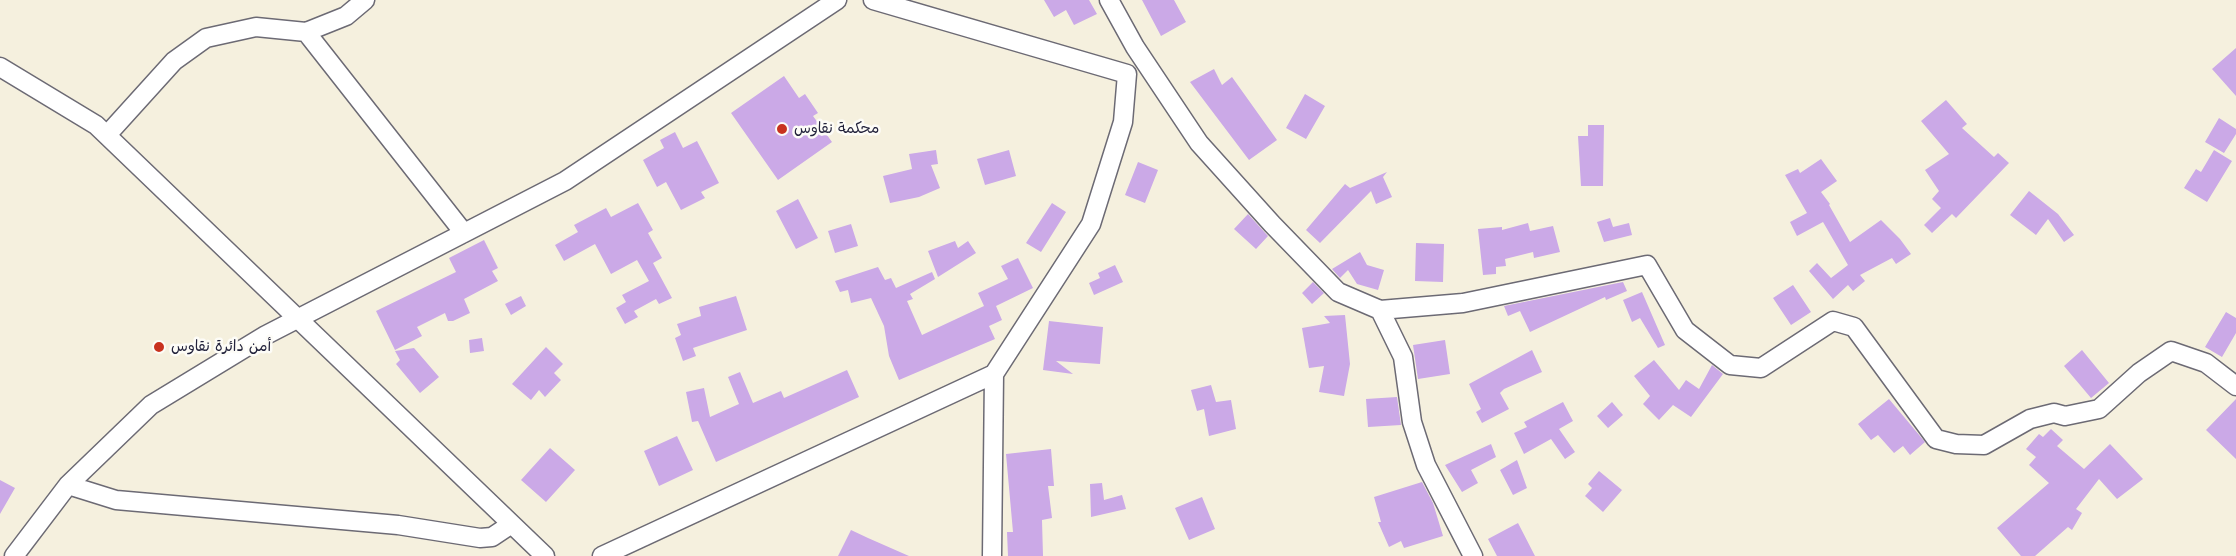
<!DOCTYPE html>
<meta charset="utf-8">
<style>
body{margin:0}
canvas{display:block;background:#f5f0de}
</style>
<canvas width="2236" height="556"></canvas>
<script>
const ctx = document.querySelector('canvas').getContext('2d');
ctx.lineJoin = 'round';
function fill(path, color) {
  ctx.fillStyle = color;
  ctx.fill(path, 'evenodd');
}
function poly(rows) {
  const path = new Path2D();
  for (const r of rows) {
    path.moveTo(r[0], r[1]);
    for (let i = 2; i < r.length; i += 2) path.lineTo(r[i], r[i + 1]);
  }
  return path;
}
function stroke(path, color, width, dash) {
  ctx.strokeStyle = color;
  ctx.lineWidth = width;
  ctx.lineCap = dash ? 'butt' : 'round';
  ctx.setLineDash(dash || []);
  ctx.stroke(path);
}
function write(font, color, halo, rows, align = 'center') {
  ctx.font = font + ' "Shantell Sans","Playpen Sans Arabic",sans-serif';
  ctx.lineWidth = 5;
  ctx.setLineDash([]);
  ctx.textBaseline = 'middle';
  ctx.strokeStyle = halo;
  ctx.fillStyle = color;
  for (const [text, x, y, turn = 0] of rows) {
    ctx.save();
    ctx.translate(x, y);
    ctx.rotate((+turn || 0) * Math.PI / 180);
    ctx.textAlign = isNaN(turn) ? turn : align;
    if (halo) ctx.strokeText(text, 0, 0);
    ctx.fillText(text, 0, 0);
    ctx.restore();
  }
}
const building = poly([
 [1044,0,1089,0,1097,14,1074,25,1066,10,1054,17],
 [1142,0,1174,0,1186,22,1161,36],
 [2236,48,2236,96,2212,69],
 [1214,69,1222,85,1232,77,1277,140,1249,160,1190,82],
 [784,76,799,98,805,94,818,113,813,116,832,142,778,180,731,113],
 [1305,94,1325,106,1306,139,1286,128],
 [1946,100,1967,124,1962,128,1994,157,1998,153,2009,163,1956,218,1952,214,1932,233,1924,225,1941,208,1932,199,1939,191,1925,170,1949,154,1921,121],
 [2219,118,2236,129,2236,134,2224,153,2205,142],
 [1588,125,1604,125,1603,186,1581,186,1578,136,1588,136],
 [675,132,683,148,697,141,719,183,701,192,705,198,681,210,666,182,657,187,643,160,664,148,660,140],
 [936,150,938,164,931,165,940,188,919,197,890,203,883,176,912,169,909,154],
 [1009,150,1016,176,985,185,977,159],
 [2214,150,2232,161,2207,202,2184,188,2196,169,2201,172],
 [1821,159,1837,181,1821,192,1830,204,1829,205,1850,242,1881,220,1900,239,1911,254,1896,264,1892,258,1860,275,1865,281,1853,291,1848,285,1833,299,1809,271,1817,263,1831,278,1848,265,1823,222,1797,236,1790,222,1807,213,1785,175,1798,169,1800,173],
 [1138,162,1158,170,1145,203,1125,195],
 [1387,172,1383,177,1392,197,1376,204,1371,191,1320,243,1306,230,1345,184,1350,188],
 [2029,191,2058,214,2074,235,2064,242,2048,219,2036,235,2010,215],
 [798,199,818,238,796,249,776,211],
 [638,203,653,230,648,233,662,258,653,263,672,298,659,304,656,299,634,311,638,317,625,324,616,308,626,302,622,295,649,281,637,260,611,274,595,244,564,261,555,245,578,232,574,225,606,208,611,217],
 [1052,203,1066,212,1041,252,1026,243],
 [1248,214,1268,236,1256,249,1234,229],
 [1610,218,1613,227,1629,223,1632,235,1604,242,1597,222],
 [1528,223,1530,231,1553,226,1560,252,1534,258,1533,252,1505,259,1506,266,1496,267,1496,274,1483,275,1478,229,1502,227,1502,230],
 [851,224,858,246,835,253,828,231],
 [484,240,498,268,492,271,498,281,464,299,470,313,453,321,448,321,445,313,417,327,422,336,395,350,376,311,456,272,449,258],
 [955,241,958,248,968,241,976,253,938,277,928,251],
 [1416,243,1444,244,1443,282,1415,281],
 [1360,252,1367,265,1384,270,1378,290,1357,284,1348,270,1340,278,1332,269],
 [1018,258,1033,288,996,306,1002,320,989,326,995,339,899,380,889,356,884,326,871,298,851,303,848,290,840,292,835,281,878,267,885,280,891,278,896,288,932,272,935,279,910,294,913,299,907,301,922,335,984,306,978,293,1008,279,1001,266],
 [1115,265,1123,282,1094,295,1089,283,1100,278,1098,273],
 [1313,282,1324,293,1312,304,1302,293],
 [1623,282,1627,291,1606,300,1605,297,1530,332,1520,311,1508,316,1504,306],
 [1793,285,1811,312,1791,325,1773,298],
 [1642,292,1665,345,1658,348,1640,318,1632,322,1623,300],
 [521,296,526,306,511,315,505,304],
 [736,296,747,330,693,348,696,356,683,361,675,338,681,335,677,324,701,316,699,307],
 [2226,312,2236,318,2236,333,2222,357,2205,347],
 [1345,315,1350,364,1344,396,1319,392,1324,366,1309,368,1302,328,1330,323,1324,316],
 [1049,321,1103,327,1100,364,1056,361,1073,374,1043,370],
 [482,338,484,351,470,353,469,340],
 [1445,340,1450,374,1418,379,1413,345],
 [546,347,563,364,554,373,561,380,545,397,539,390,531,400,512,384],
 [414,348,439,377,420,393,396,364,400,360,395,351],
 [1532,350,1542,372,1504,389,1500,393,1509,409,1482,423,1476,412,1481,409,1469,384],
 [2082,350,2109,383,2091,398,2064,366],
 [1654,360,1679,390,1686,380,1699,389,1712,365,1723,374,1691,417,1673,405,1659,420,1643,404,1650,396,1634,376],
 [847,370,859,397,716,462,698,421,692,422,686,392,704,388,710,417,739,404,728,377,740,372,753,403,781,391,784,398],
 [1211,385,1216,402,1231,400,1236,429,1209,436,1204,409,1197,411,1191,390],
 [1397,397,1401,425,1368,427,1366,399],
 [1889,399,1925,442,1910,455,1903,446,1894,453,1878,435,1871,440,1858,424],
 [2236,399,2236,459,2206,430],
 [1563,402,1573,421,1559,429,1575,452,1565,459,1551,439,1524,454,1514,433,1527,427,1524,422],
 [1612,402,1623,415,1608,428,1597,416],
 [2051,429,2063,440,2057,446,2084,469,2110,444,2143,479,2117,499,2099,479,2076,509,2082,513,2072,530,2068,527,2035,556,2021,556,1997,528,2049,483,2029,465,2036,457,2026,449,2039,434,2043,437],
 [677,436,693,470,659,486,644,451],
 [1491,444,1496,457,1471,470,1478,483,1462,492,1445,465],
 [550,448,575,470,546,502,521,480],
 [1051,449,1054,486,1048,486,1052,518,1042,520,1043,556,1008,556,1007,532,1013,532,1006,454],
 [1517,460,1527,488,1513,495,1500,470],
 [1599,471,1622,490,1603,512,1585,496,1592,488,1588,484],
 [0,480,15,488,0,514],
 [1422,482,1433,503,1443,536,1404,548,1401,541,1389,547,1378,522,1381,522,1374,497],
 [1102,483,1104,500,1122,495,1126,509,1091,517,1090,484],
 [1202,497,1215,529,1189,540,1175,508],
 [1518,523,1535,556,1497,556,1488,539],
 [851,530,868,538,909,556,838,556]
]);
const street = poly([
 [873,0,1127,74,1123,122,1091,224,994,374,992,556],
 [1109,0,1135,47,1199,143,1272,224,1338,292,1380,310,1403,357,1412,422,1426,465,1473,556],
 [306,32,346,16,365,0],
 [0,67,96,125,545,556],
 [107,135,174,61,206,38,256,27,306,32,464,233],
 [1380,310,1463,303,1647,265,1685,330,1730,365,1761,368,1833,321,1854,327,1936,439,1956,444,1984,445,2030,419,2054,413,2065,416,2099,409,2139,373,2171,351,2206,363,2236,386],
 [68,485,116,500,398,525,480,538,492,537,510,525],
 [14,556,68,485,151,405,266,335,565,181,837,0],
 [602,556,994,374]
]);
const markers = [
 [782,129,6,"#c8321e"],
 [159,347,6,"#c8321e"]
];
const poiNames = [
 ["محكمة نقاوس",794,129],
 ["أمن دائرة نقاوس",171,347]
];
fill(building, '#cba9e7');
stroke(street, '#6c6a74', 21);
stroke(street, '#fff', 18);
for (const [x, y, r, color] of markers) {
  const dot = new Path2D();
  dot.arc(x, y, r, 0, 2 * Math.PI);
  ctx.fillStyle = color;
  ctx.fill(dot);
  stroke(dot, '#fdfcf7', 2);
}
write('15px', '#22223b', '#fdfcf7', poiNames, 'left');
</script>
